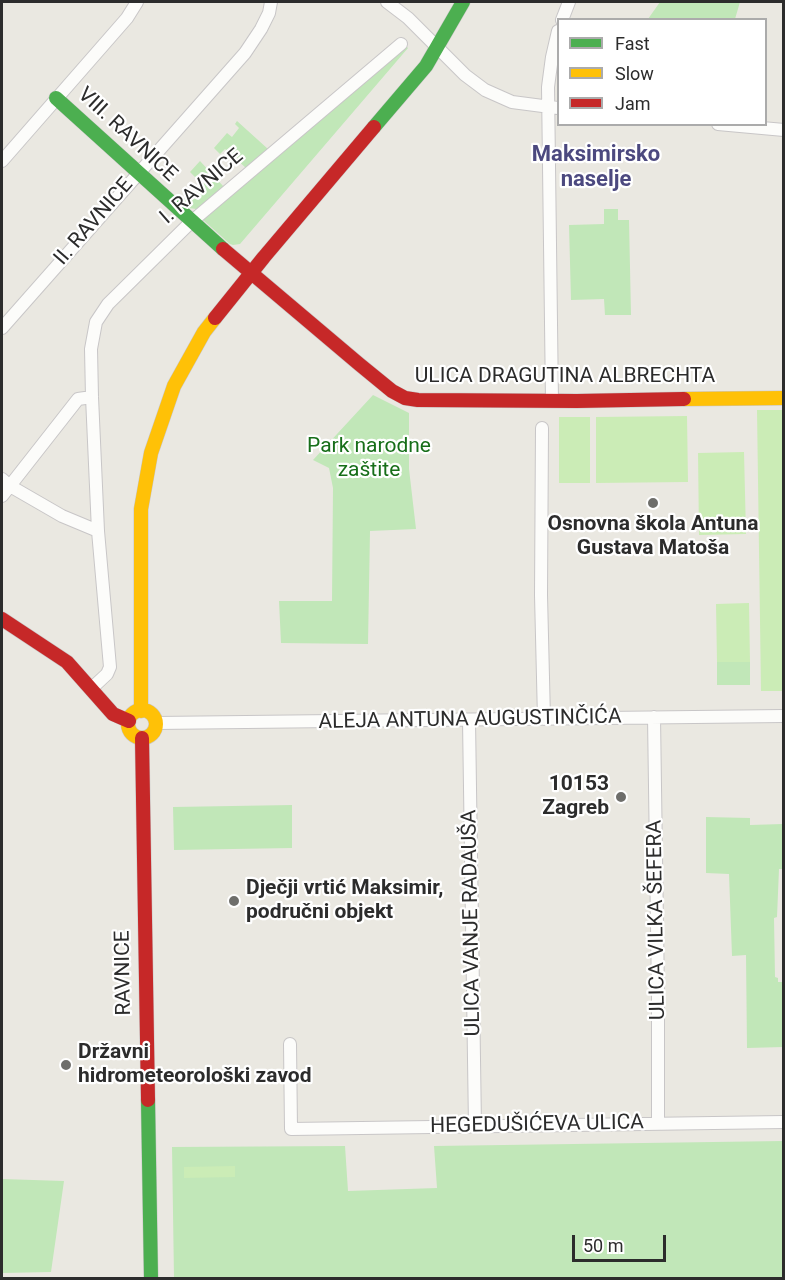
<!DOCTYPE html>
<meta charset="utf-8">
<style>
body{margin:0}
#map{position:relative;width:785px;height:1280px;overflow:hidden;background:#eae8e1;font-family:Roboto,sans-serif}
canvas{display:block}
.frame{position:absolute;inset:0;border:3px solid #2c2c2c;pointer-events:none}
.legend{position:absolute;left:557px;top:18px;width:210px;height:108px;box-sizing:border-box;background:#fff;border:2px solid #ababab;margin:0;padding:8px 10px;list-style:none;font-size:18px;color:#2c2c2c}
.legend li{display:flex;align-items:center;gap:12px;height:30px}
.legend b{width:30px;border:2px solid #ababab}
.scale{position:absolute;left:572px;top:1235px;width:94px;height:27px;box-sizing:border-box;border:3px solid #2c2c2c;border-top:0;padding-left:8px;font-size:18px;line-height:21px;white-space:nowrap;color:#2c2c2c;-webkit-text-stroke:4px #fff;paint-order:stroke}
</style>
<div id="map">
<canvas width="785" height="1280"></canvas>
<div class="frame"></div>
<ul class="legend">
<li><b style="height:8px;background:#4caf50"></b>Fast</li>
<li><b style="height:8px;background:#ffc107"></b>Slow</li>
<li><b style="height:8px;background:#c62828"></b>Jam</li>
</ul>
<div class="scale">50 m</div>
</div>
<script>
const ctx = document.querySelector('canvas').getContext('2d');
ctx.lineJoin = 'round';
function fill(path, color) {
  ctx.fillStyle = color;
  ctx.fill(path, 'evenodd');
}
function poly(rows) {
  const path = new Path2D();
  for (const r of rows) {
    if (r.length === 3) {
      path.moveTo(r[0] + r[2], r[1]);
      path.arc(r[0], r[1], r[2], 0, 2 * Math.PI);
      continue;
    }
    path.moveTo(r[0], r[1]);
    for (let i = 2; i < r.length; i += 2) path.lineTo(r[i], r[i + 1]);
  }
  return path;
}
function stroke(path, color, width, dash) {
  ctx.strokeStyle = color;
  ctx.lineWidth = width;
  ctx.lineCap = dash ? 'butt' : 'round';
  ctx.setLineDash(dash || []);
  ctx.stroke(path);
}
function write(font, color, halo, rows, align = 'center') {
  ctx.font = font + ' Roboto,sans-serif';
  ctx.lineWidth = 4.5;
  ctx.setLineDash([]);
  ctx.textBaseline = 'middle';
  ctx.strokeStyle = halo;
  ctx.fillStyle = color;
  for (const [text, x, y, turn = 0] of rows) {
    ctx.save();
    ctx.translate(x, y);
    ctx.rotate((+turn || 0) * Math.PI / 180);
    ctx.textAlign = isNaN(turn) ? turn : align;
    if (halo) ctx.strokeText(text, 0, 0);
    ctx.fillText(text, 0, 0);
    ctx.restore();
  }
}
const green = poly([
 [660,2,740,2,735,19,648,19],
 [405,45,408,48,240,244,233,245,230,244,202,219],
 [237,121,268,149,246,168,225,149,220,154,214,148,227,133,232,137,239,128,235,124],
 [200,161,224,187,201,208,196,209,189,208,180,198,182,196,188,201,207,179,201,173,196,178,190,172],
 [604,209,618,209,618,220,629,220,631,315,605,315,604,299,571,300,569,225,604,224],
 [373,395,409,413,409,469,416,529,370,531,368,644,281,643,279,601,332,601,333,488,329,468,313,460],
 [717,662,750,662,750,685,717,685],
 [292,805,292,848,174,850,173,807],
 [706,817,750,818,750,825,783,824,783,869,779,869,777,917,774,918,775,977,778,978,778,982,783,982,783,1047,747,1048,746,955,732,956,729,874,706,873],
 [783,1141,783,1278,174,1278,172,1147,345,1146,348,1191,437,1188,434,1146],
 [2,1179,64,1181,51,1272,2,1273]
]);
const pitch = poly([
 [757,410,783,410,783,691,761,691],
 [687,416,688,482,596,483,596,417],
 [559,417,590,417,590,483,559,483],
 [744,452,746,534,699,535,698,453],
 [749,603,750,662,717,662,716,604],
 [235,1166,235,1177,184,1178,184,1167]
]);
const street = poly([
 [387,2,408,18,465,75,485,90,512,102,558,108],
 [562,20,569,2],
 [718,124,784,130],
 [2,161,127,18,137,2],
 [2,328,245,53,261,29,269,13,271,2],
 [552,401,548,87,552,57,558,31],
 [542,428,541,595,544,719],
 [2,479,10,486,62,516,98,531],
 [2,496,78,399,92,397],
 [92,688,107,674,110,667,98,531,92,397,91,349,96,322,108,304,191,222,401,44],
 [654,717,658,995,658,1124],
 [469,720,475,1127],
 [156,723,784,716],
 [290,1044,291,1129,784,1122]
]);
const fast = poly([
 [56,98,223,249],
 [374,127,426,66,463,2],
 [148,1100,151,1278]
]);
const slow = poly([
 [684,399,784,398],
 [142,724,14],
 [141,711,141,509,151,453,174,386,204,332,215,318]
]);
const jam = poly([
 [223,249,359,364,392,391,405,398,418,400,577,401,684,399],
 [215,318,264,257,374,127],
 [2,619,67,662,113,714,129,721],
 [142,738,148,1100]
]);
const markers = [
 [653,503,6,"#6e6e6b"],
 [621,797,6,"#6e6e6b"],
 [234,901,6,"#6e6e6b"],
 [66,1065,6,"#6e6e6b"]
];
const streetNames = [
 ["VIII. RAVNICE",127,135,43],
 ["I. RAVNICE",202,187,-41],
 ["II. RAVNICE",94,222,-49],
 ["ULICA DRAGUTINA ALBRECHTA",565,377],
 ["ALEJA ANTUNA AUGUSTINČIĆA",470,720,-1],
 ["ULICA VILKA ŠEFERA",657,920,-91],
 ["ULICA VANJE RADAUŠA",472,923,-91],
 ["RAVNICE",124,973,-91],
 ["HEGEDUŠIĆEVA ULICA",537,1125,-1]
];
const parkNames = [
 ["Park narodne",369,447],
 ["zaštite",369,471]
];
const poiNames = [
 ["Osnovna škola Antuna",653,525,"center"],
 ["Gustava Matoša",653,549,"center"],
 ["10153",609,785,"right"],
 ["Zagreb",609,809,"right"],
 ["Dječji vrtić Maksimir,",246,889],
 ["područni objekt",246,913],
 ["Državni",78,1053],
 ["hidrometeorološki zavod",78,1077]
];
const neighbourhoodNames = [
 ["Maksimirsko",596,155],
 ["naselje",596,180]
];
fill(green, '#c1e7b8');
fill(pitch, '#cbecb6');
stroke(street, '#c8c6c7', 14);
stroke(fast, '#c8c6c7', 15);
stroke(slow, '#c8c6c7', 15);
stroke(jam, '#c8c6c7', 15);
stroke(street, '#fcfcfa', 12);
stroke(fast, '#4caf50', 14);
stroke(slow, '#ffc107', 14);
stroke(jam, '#c62828', 14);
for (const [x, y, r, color] of markers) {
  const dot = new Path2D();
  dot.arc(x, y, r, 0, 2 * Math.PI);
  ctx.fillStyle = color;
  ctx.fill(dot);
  stroke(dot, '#fff', 2);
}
write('21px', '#2c2c2c', '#fff', streetNames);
write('21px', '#176e19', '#fff', parkNames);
write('bold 21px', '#2c2c2c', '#fff', poiNames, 'left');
write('bold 22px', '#4c497f', '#fff', neighbourhoodNames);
</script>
